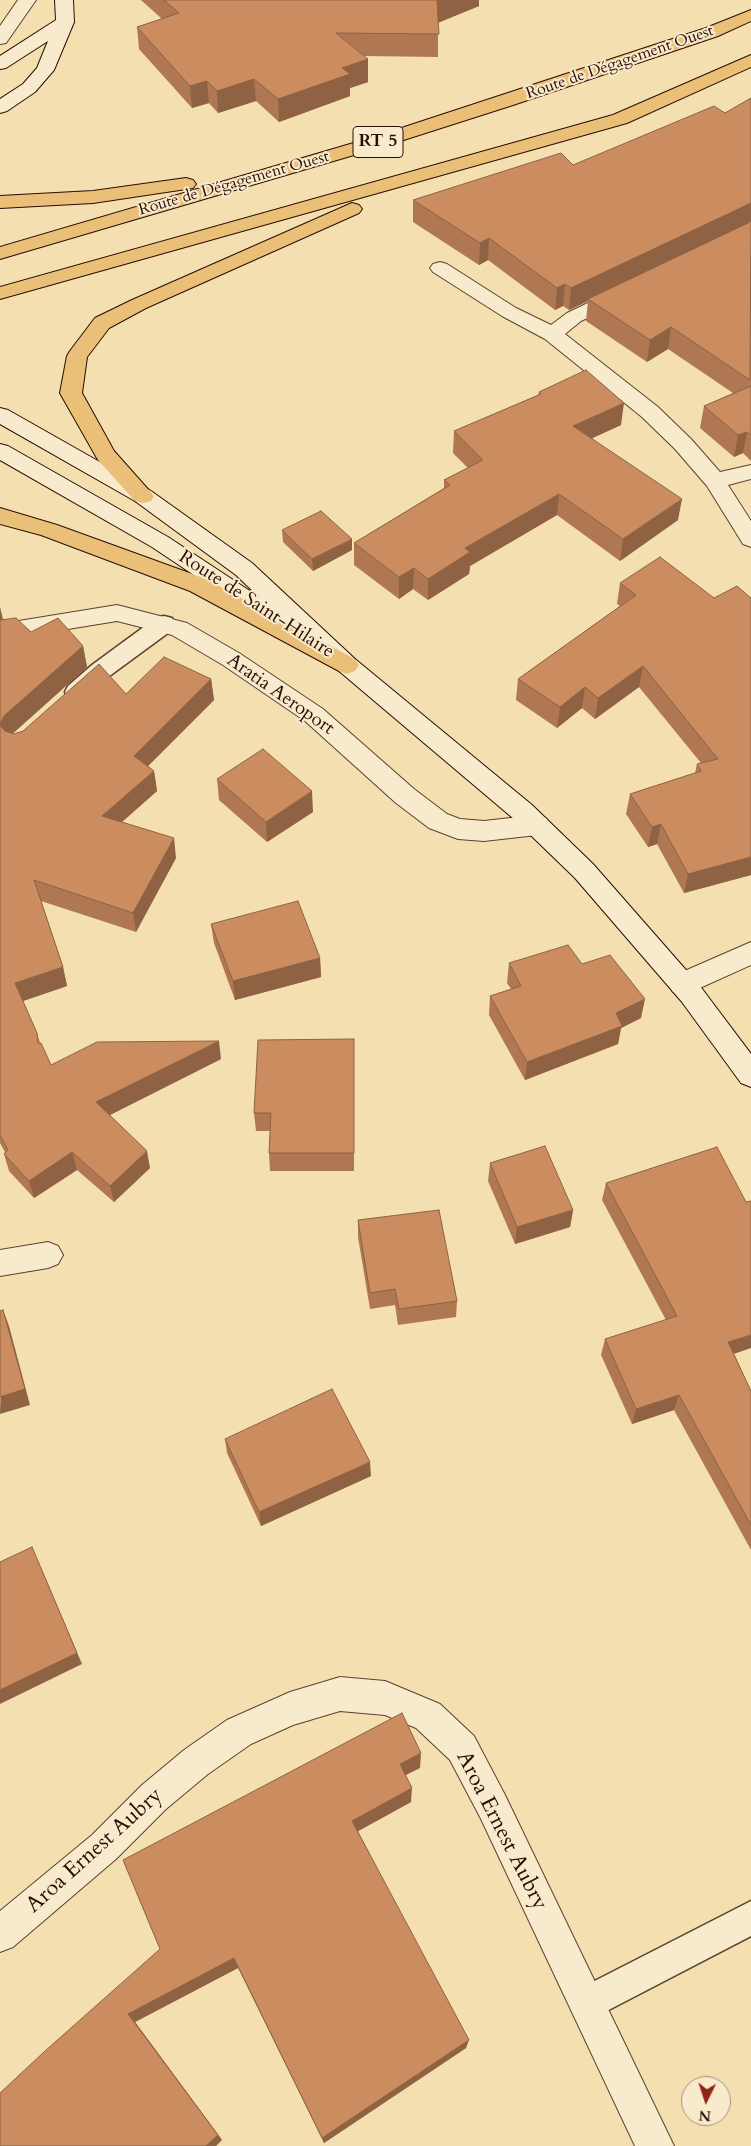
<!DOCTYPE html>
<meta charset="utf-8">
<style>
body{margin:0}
#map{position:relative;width:751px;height:2146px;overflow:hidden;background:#f4dfb1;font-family:Cardo,serif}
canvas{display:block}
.north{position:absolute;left:681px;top:2076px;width:50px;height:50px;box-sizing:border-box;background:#f8eacc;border:1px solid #a6917b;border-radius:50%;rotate:184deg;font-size:14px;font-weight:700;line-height:20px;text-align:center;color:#2a0c02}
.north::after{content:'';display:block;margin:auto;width:18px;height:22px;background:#8f2418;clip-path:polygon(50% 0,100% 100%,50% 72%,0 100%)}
</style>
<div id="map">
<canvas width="751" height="2146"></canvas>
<div class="north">N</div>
</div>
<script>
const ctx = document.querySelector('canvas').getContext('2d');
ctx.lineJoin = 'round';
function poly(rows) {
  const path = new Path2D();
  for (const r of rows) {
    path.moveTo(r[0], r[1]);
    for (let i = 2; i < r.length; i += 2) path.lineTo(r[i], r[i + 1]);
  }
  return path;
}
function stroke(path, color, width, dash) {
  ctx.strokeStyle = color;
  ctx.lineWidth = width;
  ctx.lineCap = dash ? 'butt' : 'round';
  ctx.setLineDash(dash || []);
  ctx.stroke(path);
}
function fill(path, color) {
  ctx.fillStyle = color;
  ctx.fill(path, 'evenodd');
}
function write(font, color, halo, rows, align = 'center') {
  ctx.font = font + ' Cardo,serif';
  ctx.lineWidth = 4;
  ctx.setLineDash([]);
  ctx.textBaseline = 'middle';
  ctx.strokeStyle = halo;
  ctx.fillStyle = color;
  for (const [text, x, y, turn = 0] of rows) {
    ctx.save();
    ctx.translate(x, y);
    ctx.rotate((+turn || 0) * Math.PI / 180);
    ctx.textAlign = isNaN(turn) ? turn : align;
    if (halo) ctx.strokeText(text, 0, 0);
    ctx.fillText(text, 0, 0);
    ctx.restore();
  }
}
const lane = poly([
 [164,616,172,618,175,624,172,630,108,677,84,698,76,700,68,698,65,692,68,686,92,665,156,618,164,616],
 [751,1901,751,1936,599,2015,587,2020,575,2015,570,2003,575,1991,751,1901]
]);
const street = poly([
 [18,0,36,0,6,43,0,44,0,26,18,0],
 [440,262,447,264,516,308,551,325,567,313,613,291,620,289,627,291,630,295,627,299,581,321,565,334,658,407,691,439,720,472,751,465,751,479,728,485,751,521,751,547,743,544,707,486,675,449,642,417,545,339,502,316,433,272,430,268,433,264,440,262],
 [117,605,187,623,239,653,323,709,414,789,447,814,460,819,484,821,537,815,546,818,550,825,546,832,537,835,484,841,458,839,429,828,396,803,305,721,223,665,172,635,117,621,0,640,0,624,117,605],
 [751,942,751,965,691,992,682,995,673,992,669,984,673,976,751,942],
 [48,1242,58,1246,63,1255,58,1264,48,1268,0,1276,0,1250,48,1242],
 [340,1677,385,1681,440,1704,474,1736,505,1795,674,2146,635,2146,481,1819,450,1760,416,1728,385,1715,340,1711,293,1725,251,1744,208,1774,166,1809,116,1859,13,1947,0,1952,0,1911,92,1835,142,1785,184,1750,227,1720,290,1692,340,1677]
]);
const secondary = poly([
 [55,0,73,0,74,22,54,70,35,92,7,111,0,113,0,99,23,84,37,68,48,41,6,68,0,69,0,56,56,20,55,0],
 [0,408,8,410,151,491,252,563,355,659,532,805,593,864,700,986,751,1054,751,1087,741,1083,682,1002,575,878,514,819,339,671,290,626,281,630,273,628,152,547,0,460,0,444,8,446,168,537,259,597,236,575,135,501,0,424,0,408]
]);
const highway = poly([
 [751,10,751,21,718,36,513,105,388,145,0,259,0,247,374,137,706,28,751,10],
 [751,55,751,67,627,123,0,299,0,287,613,115,751,55],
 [186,178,193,180,196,184,193,188,93,203,0,208,0,196,93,191,186,178],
 [352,203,359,205,362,209,359,213,146,308,109,328,87,357,82,393,114,451,154,496,151,501,143,503,135,501,98,460,60,393,67,356,70,351,95,318,132,300,352,203],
 [0,508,57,525,206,579,355,659,359,665,355,671,347,674,339,671,190,591,41,535,0,524,0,508]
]);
const wall = poly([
 [141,0,479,0,479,6,438,23,438,57,364,56,368,82,350,88,350,96,279,122,256,101,218,113,209,103,192,108,139,49,137,27,162,19],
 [751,98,751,461,743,453,734,457,700,428,704,406,733,393,668,349,647,362,586,321,588,301,569,310,563,306,555,310,488,260,479,265,413,222,413,200,573,165,725,113],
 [539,392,621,425,592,438,678,520,620,561,557,515,470,566,469,574,428,600,413,589,399,599,354,565,354,543,444,488,444,480,468,468,453,453,454,431,538,395],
 [282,530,352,550,313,571,283,542],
 [620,583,714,598,751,598,751,875,684,893,657,844,648,847,626,814,630,794,695,773,697,764,701,763,639,687,595,719,582,708,557,728,516,700,518,679,620,606,617,604],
 [0,607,3,619,31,632,83,646,87,667,12,734,14,734,126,694,211,679,214,700,148,766,154,771,157,791,122,822,176,858,136,932,41,901,63,967,67,986,23,1001,37,1033,40,1043,51,1065,221,1059,110,1115,150,1168,114,1202,77,1170,34,1198,9,1171,4,1154,5,1152,0,1143],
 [217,779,313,812,267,842,219,800],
 [211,924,320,958,321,977,235,1000,214,943],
 [509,963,582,964,641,1018,621,1028,618,1044,525,1080,489,1015,490,996,511,989,507,983],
 [354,1039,354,1171,270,1171,269,1153,270,1131,256,1131,254,1113],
 [490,1163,573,1210,570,1227,515,1244,488,1181],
 [606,1183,734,1354,751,1391,751,1550,674,1410,632,1424,601,1355,605,1339,666,1320,602,1200],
 [358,1220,457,1301,456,1317,398,1325,395,1305,370,1309,358,1237],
 [225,1439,371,1476,261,1526,227,1453],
 [420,1768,406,1775,411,1802,358,1831,466,2048,324,2143,238,1968,135,2022,222,2140,0,2146,160,1949,123,1860]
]);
const shadedWall = poly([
 [439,0,479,0,479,6,437,23,437,1],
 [368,59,368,82,350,88,350,96,279,122,278,99,342,68],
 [254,79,256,101,218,113,217,91],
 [207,81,209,103,192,108,190,86],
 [751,203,751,223,588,299,588,301,569,310,571,288],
 [489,238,488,260,479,265,480,243],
 [565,284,563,306,555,310,557,288],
 [671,327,668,349,647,362,650,340],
 [624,403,621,425,571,448,573,426],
 [747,432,743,453,734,457,738,435],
 [559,494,557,515,470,566,469,574,428,600,428,579,465,548],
 [682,499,678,520,620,561,623,539],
 [352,539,352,550,313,571,312,559],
 [414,568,413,589,399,599,399,577],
 [0,607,3,622,0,623],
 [83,646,87,667,9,737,0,726,0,724,4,716],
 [643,666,639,687,595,719,598,698],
 [211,679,214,700,137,777,134,756],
 [585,687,582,708,557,728,560,707],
 [154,771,157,791,106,836,102,816],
 [312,791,313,812,267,842,266,822],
 [661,824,657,844,648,847,652,827],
 [174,838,176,858,136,932,133,913],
 [751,857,751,875,684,893,688,874],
 [320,958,321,977,235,1000,233,981],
 [63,967,67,986,20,1002,15,983],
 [645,999,641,1018,621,1028,618,1044,525,1080,527,1062,616,1013],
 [219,1041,221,1059,100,1120,96,1102],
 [147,1151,150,1168,114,1202,110,1186],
 [72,1152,77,1170,34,1198,29,1181],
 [573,1210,570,1227,515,1244,517,1227],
 [3,1310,9,1326,30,1405,0,1414],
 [751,1335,751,1348,722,1358,728,1342],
 [679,1395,674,1410,632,1424,636,1409],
 [370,1462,371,1476,261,1526,259,1512],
 [38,1561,82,1664,0,1704,0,1690],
 [421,1753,420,1768,399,1778,400,1764],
 [412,1788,411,1802,353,1834,352,1821],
 [234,1958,238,1968,135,2022,222,2140,216,2146,206,2146,128,2014],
 [469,2040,466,2048,324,2143,322,2138]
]);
const building = poly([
 [164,0,439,0,437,1,439,34,336,33,368,59,342,68,350,74,278,99,254,79,217,91,207,81,190,86,137,27,179,13,164,0],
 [751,98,751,203,571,288,565,284,557,288,489,238,480,243,413,200,561,153,573,165,714,106,725,113,751,98],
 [751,221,750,380,671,327,650,340,588,299,748,223,751,221],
 [586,370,624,403,573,426,682,499,623,539,559,494,465,548,470,552,428,579,414,568,399,577,354,543,450,485,444,480,483,460,454,431,541,394,539,392,586,370],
 [751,386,751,435,747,432,738,435,704,406,751,386],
 [321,511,352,539,312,559,282,530,321,511],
 [660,557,714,598,737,586,751,598,751,857,688,874,661,824,652,827,630,794,701,771,697,764,718,759,643,666,598,698,585,687,560,707,518,679,636,595,620,583,660,557],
 [16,618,31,632,58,618,83,646,4,716,0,724,0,620,16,618],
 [164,657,211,679,134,756,154,771,102,816,174,838,133,913,34,880,63,967,15,983,37,1033,38,1043,41,1043,51,1065,97,1042,219,1041,96,1102,147,1151,110,1186,72,1152,29,1181,4,1154,8,1150,0,1135,0,725,5,731,14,734,23,731,99,664,126,694,164,657],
 [263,749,312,791,266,822,217,779,263,749],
 [298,901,320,958,233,981,211,924,298,901],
 [568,945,582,964,610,955,645,999,616,1013,622,1026,527,1062,490,996,521,986,509,963,568,945],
 [354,1039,354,1153,269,1153,271,1113,254,1113,258,1040,354,1039],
 [545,1146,573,1210,517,1227,490,1163,545,1146],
 [717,1147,746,1202,751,1201,751,1335,728,1342,751,1391,751,1525,679,1395,636,1409,605,1339,677,1316,606,1183,717,1147],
 [439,1210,457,1301,399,1309,395,1289,370,1293,358,1220,439,1210],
 [3,1310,25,1389,0,1397,0,1311,3,1310],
 [332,1389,370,1462,259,1512,225,1439,332,1389],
 [32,1547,77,1653,0,1690,0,1562,32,1547],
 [402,1713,421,1753,400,1764,412,1788,352,1821,469,2040,322,2138,234,1958,128,2014,218,2135,206,2146,0,2146,0,2093,45,2051,160,1949,123,1860,402,1713]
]);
const farStreetnames = [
 ["Route de Dégagement Ouest",620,63,-19],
 ["Route de Dégagement Ouest",234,184,-16]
];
const shields = [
 [378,142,50]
];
const shieldNames = [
 ["RT 5",378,142]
];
const streetNames = [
 ["Route de Saint-Hilaire",256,605,33],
 ["Aratia Aeroport",280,695,35]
];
const nearStreetnames = [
 ["Aroa Ernest Aubry",501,1831,63],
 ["Aroa Ernest Aubry",95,1851,-42]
];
stroke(lane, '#5c412e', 3);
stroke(street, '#5c412e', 2);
stroke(secondary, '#2a0c02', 2);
stroke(highway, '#2a0c02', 2);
fill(lane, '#f8eacc');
fill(street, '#f8eacc');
fill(secondary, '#f8eacc');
fill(highway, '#eac078');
fill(wall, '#af7853');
fill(shadedWall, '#8e6243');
fill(building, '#cb8c60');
stroke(building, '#8e6243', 1);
write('16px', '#2a0c02', '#f8eacc', farStreetnames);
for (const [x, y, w] of shields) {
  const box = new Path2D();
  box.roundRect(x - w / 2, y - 15.5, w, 31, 4);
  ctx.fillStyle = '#f8eacc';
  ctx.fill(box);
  stroke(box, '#2a0c02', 1);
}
write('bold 18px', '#2a0c02', null, shieldNames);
write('19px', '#2a0c02', '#f8eacc', streetNames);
write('22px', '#2a0c02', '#f8eacc', nearStreetnames);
</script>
